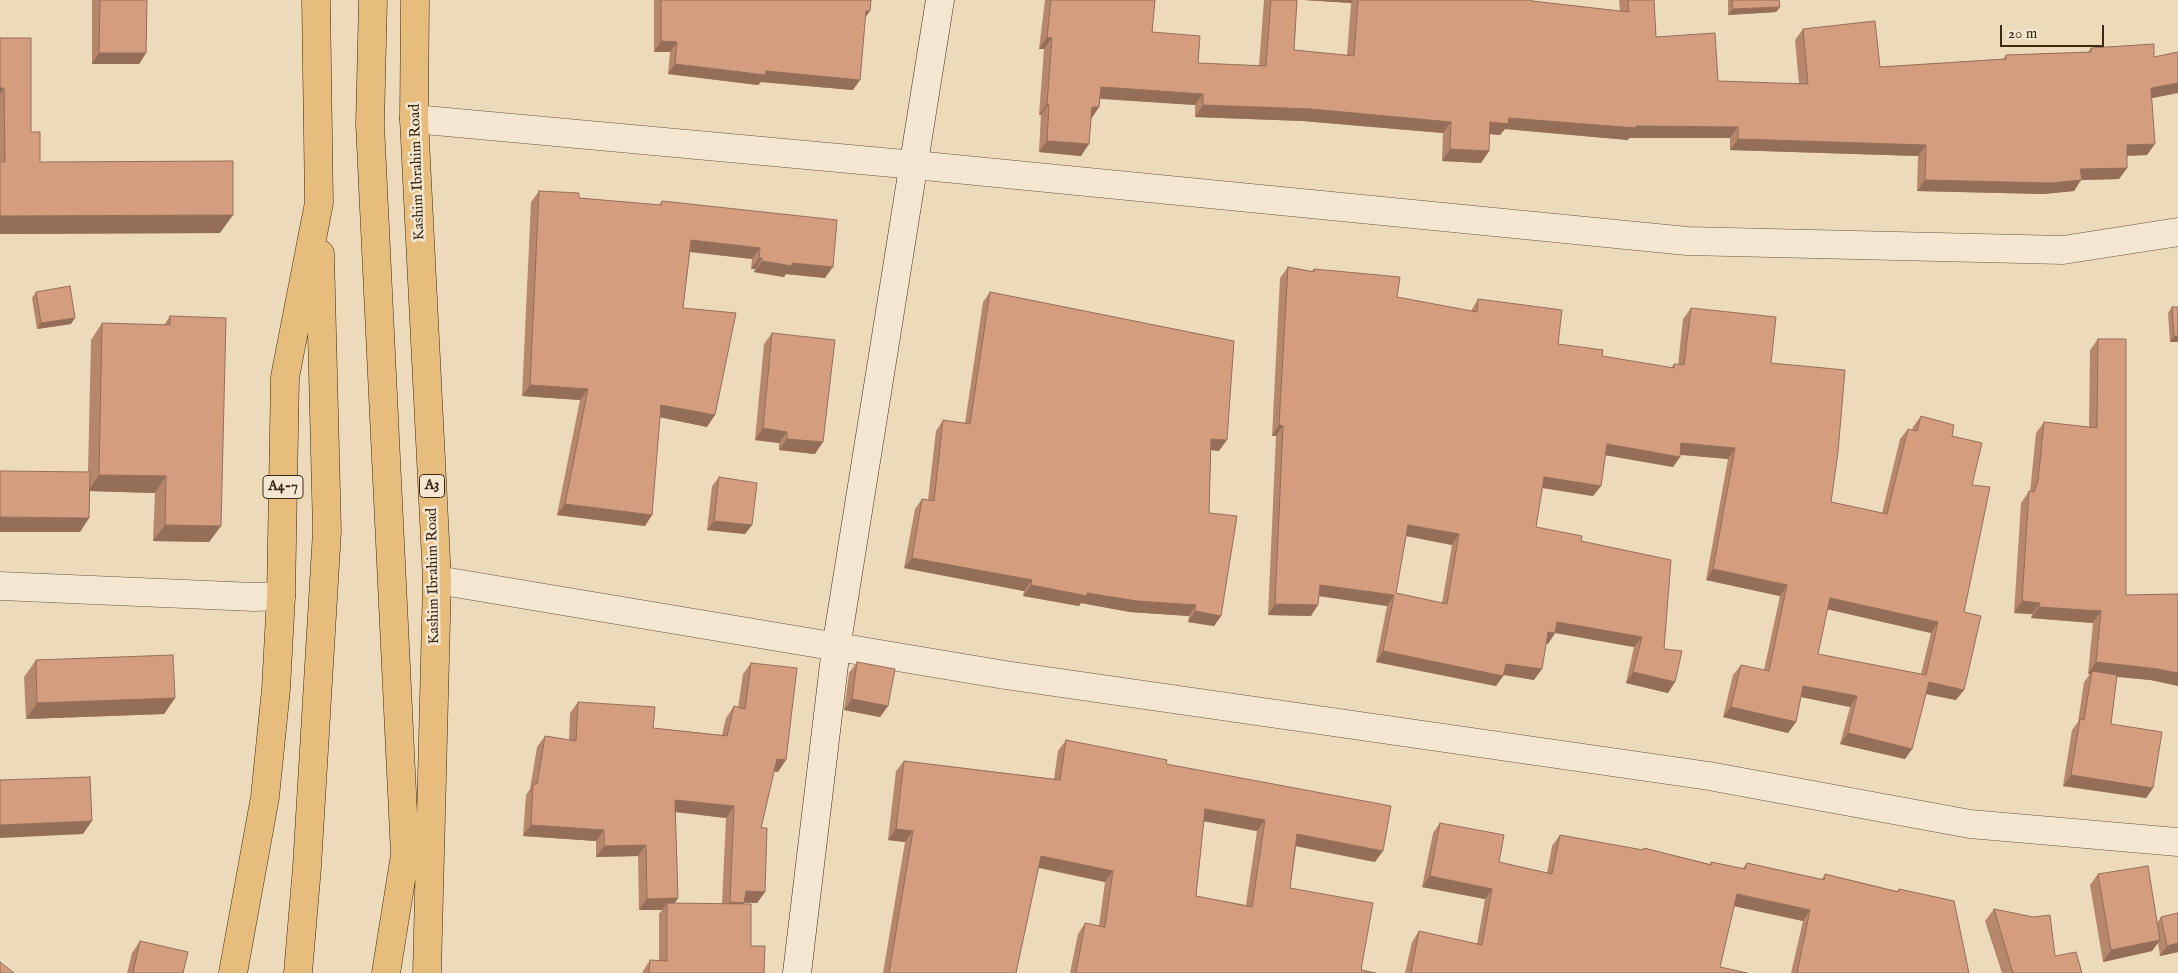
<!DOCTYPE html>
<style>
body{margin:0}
#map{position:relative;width:2178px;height:973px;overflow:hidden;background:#ecdaba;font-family:"IM FELL English",serif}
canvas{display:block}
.scale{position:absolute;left:2000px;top:25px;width:104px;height:22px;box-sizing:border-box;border:2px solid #3d2813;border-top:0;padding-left:6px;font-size:15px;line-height:18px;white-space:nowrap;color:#3d2813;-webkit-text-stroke:4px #f3e7d2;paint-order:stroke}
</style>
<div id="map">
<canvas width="2178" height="973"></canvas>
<div class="scale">20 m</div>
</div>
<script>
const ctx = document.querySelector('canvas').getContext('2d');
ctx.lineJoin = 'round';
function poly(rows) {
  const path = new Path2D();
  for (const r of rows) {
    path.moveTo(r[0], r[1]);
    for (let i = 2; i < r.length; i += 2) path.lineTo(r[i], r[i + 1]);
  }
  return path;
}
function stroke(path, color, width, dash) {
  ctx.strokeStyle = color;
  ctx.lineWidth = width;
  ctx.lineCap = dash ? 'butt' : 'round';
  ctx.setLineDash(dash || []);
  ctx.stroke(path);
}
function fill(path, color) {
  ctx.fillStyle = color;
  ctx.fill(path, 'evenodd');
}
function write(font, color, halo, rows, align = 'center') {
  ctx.font = font + ' "IM FELL English",serif';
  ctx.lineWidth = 5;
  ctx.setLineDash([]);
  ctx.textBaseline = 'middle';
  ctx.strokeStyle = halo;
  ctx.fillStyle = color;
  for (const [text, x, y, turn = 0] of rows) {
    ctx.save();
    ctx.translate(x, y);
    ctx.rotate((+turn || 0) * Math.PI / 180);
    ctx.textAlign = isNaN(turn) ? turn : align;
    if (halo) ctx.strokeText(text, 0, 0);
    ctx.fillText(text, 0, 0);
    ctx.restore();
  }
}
const minor = poly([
 [414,119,915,165,1687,241,2063,250,2178,232],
 [437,580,1005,675,1709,776,1970,824,2178,842]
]);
const tertiary = poly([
 [0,586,254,597,281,596]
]);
const secondary = poly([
 [797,973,836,648,940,0]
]);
const trunk = poly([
 [373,0,370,124,405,855,386,973],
 [415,0,414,119,437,580,427,973],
 [233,973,265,797,276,689,281,596,285,377,319,203,316,0],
 [298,973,307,867,327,531,320,254]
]);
const wall = poly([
 [92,0,147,0,146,53,139,64,92,64],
 [654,0,871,0,865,18,853,90,761,82,758,85,668,74,670,52,654,52],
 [1045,0,1155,0,1152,32,1198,63,1259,66,1264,0,1297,0,1294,50,1347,55,1351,3,1304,0,1532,0,1532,1,1620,11,1619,0,1654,0,1656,37,1718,81,1799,84,1795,40,1803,29,1880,67,2003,59,2006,55,2088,52,2091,48,2152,98,2147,155,2127,156,2127,168,2119,179,2081,180,2074,191,2043,194,1917,191,1918,156,1730,150,1730,138,1629,138,1628,140,1505,129,1500,135,1489,134,1489,151,1481,163,1442,161,1443,133,1303,121,1195,117,1195,105,1100,99,1099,107,1091,119,1081,156,1039,152,1041,115,1039,115,1044,49,1039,49],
 [1728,0,1779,0,1780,7,1776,12,1728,15],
 [0,38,40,162,220,233,0,234],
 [539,191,579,198,659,205,662,201,825,278,786,274,784,277,754,272,755,269,751,269,752,259,690,252,683,308,707,427,660,417,645,526,557,515,580,400,522,396,531,202],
 [1288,267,1312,271,1314,269,1397,297,1471,311,1478,299,1558,344,1602,356,1671,368,1674,364,1678,365,1683,319,1691,308,1771,363,1831,502,1882,513,1900,439,1908,429,1912,430,1913,427,1921,416,1952,436,1972,485,1964,612,1956,700,1926,694,1912,749,1905,759,1840,744,1850,707,1801,697,1796,722,1788,733,1723,717,1733,675,1741,665,1764,670,1780,596,1706,580,1728,459,1680,455,1680,457,1673,467,1605,455,1601,486,1593,496,1542,488,1536,527,1581,541,1664,649,1675,682,1668,693,1626,683,1634,647,1555,633,1548,644,1546,644,1534,680,1504,675,1496,686,1376,662,1387,606,1319,596,1311,616,1268,615,1276,436,1272,436,1280,278],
 [1406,536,1452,545,1442,603,1396,593],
 [1827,609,1931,633,1921,674,1818,654],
 [36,292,71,324,37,329,32,298],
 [990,292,1219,451,1211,450,1209,513,1221,616,1214,626,1188,622,1189,616,1130,612,1081,603,1079,606,1023,596,1024,591,904,568,915,509,922,499,928,500,936,431,943,420,965,423,983,302],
 [2172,307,2178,342,2170,342,2168,313],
 [170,316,221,526,209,542,153,541,155,493,90,491,89,518,80,532,88,472,91,340,102,323,164,325],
 [772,333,815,454,779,450,779,443,755,440,764,344],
 [2098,339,2126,595,2150,680,2117,677,2111,724,2153,788,2146,798,2063,786,2072,730,2078,722,2084,682,2090,674,2088,674,2093,623,2031,618,2032,614,2014,613,2021,503,2029,491,2030,492,2036,433,2044,422,2089,427,2090,350],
 [719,477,752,525,745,534,707,530,712,486],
 [36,660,175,698,164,714,26,719,24,677],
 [857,662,888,706,880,717,844,710,849,673],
 [751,663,778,772,774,771,761,828,765,892,757,903,744,903,743,904,751,946,764,973,642,973,643,971,650,960,659,960,659,914,662,910,639,910,638,856,596,857,596,841,523,836,526,795,530,789,537,747,545,736,569,740,570,713,578,702,653,728,722,735,726,718,734,706,738,708,743,674],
 [675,812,726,818,722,904,675,903,678,898],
 [1066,740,1166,764,1375,862,1296,846,1290,888,1361,970,1376,973,1070,973,1078,934,1085,923,1099,926,1105,882,1038,868,1016,973,883,973,905,842,888,840,896,771,904,761,1054,779,1058,751],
 [1204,821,1257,831,1246,905,1196,896],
 [1440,823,1499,862,1547,873,1552,846,1560,835,1642,850,1644,848,1710,864,1711,862,1742,869,1747,863,1822,879,1825,874,1897,891,1899,889,1969,973,1791,973,1803,921,1734,906,1720,967,1748,973,1405,973,1412,942,1419,931,1477,944,1485,899,1422,887,1433,833],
 [2098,874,2157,923,2161,917,2178,913,2178,952,2160,956,2158,943,2152,951,2103,962,2090,885],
 [1994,909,2055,956,2082,973,2002,973,1985,921],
 [140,941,183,973,127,973,132,953]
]);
const shadedWall = poly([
 [1304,0,1353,0,1351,3],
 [1780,7,1776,12,1728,15,1733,9],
 [866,11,870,11,862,22],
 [1047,37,1052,38,1044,49,1039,49],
 [661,41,677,42,670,52,654,52],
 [99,53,146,53,139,64,92,64],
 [675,64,766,71,860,80,853,90,761,82,758,85,668,74],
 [2178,83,2178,93,2143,100,2151,88],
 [1101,87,1203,94,1195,105,1093,98],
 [0,88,4,88,0,94],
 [1047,104,1049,104,1041,115,1039,115],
 [1203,105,1311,109,1451,122,1443,133,1303,121,1195,117],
 [1092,107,1099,107,1091,119,1084,118],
 [1509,118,1636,126,1738,127,1730,138,1629,138,1628,140,1505,129,1500,135,1482,133,1490,122],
 [1738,139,1926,145,1918,156,1730,150],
 [1047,141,1089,144,1081,156,1039,152],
 [2155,144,2147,155,2119,156,2127,145],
 [1450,149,1489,151,1481,163,1442,161],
 [2127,168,2119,179,2081,180,2074,191,2043,194,1917,191,1925,180,2080,169],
 [233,215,220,233,0,234,0,216],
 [691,240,760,248,752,259,683,251],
 [759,258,762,258,755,269,751,269],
 [762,261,792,263,833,267,825,278,786,274,784,277,754,272],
 [75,318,71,324,37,329,41,323],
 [2174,336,2178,336,2178,342,2170,342],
 [530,385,588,389,580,400,522,396],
 [661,405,715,415,707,427,654,416],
 [1279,425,1283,426,1276,436,1272,436],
 [763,428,787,432,779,443,755,440],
 [787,439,823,442,815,454,779,450],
 [1211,439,1227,440,1219,451,1204,449],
 [1681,443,1735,448,1728,459,1674,454],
 [1607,444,1680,457,1673,467,1599,454],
 [99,475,166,476,155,493,88,491],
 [1544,477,1601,486,1593,496,1537,487],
 [565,504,652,515,645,526,557,515],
 [0,517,89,518,80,532,0,532],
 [714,521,752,525,745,534,707,530],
 [165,525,221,526,209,542,153,541],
 [1408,525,1459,534,1452,545,1401,535],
 [912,558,1032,580,1024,591,904,568],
 [1713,569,1787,585,1780,596,1706,580],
 [1031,585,1087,593,1196,605,1189,616,1130,612,1081,603,1079,606,1023,596],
 [1320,585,1394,595,1387,606,1312,595],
 [1830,598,1938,622,1931,633,1822,608],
 [2022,601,2040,603,2032,614,2014,613],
 [1275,604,1318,605,1311,616,1268,615],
 [2039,607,2101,611,2093,623,2031,618],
 [1195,611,1221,616,1214,626,1188,622],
 [1557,622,1642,637,1634,647,1550,632],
 [1548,632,1555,633,1548,644,1541,643],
 [1383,651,1503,676,1496,686,1376,662],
 [2096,662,2158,669,2178,673,2178,686,2150,680,2091,674,2092,671,2090,674,2088,674],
 [1506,664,1542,669,1534,680,1499,674],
 [1633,672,1675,682,1668,693,1626,683],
 [1929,682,1964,690,1956,700,1921,693],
 [1803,686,1857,696,1850,707,1796,696],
 [175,698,164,714,26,719,37,703],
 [852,699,888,706,880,717,844,710],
 [1731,707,1796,722,1788,733,1723,717],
 [1848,733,1912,749,1905,759,1840,744],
 [777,759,786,760,778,772,769,770],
 [2071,775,2153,788,2146,798,2063,786],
 [675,800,734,806,726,818,667,811],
 [1205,809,1265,820,1257,831,1197,820],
 [92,821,83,834,0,838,0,825],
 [531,825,604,830,596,841,523,836],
 [896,829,913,831,905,842,888,840],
 [1297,834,1383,851,1375,862,1290,845],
 [646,845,638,856,596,857,604,846],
 [1041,856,1113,871,1105,882,1033,866],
 [1430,876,1492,889,1485,899,1422,887],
 [746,891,765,892,757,903,738,902],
 [1737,894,1810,910,1803,921,1729,905],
 [678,898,670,910,667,903,662,910,639,910,647,899],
 [730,902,744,903,722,913],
 [2160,940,2152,951,2103,962,2111,950],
 [2178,943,2178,952,2160,956,2167,946]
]);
const building = poly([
 [100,0,147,0,146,53,99,53,100,0],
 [661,0,871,0,870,11,866,11,860,80,766,71,765,75,675,64,677,42,661,41,661,0],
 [1051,0,1155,0,1152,32,1200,36,1198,63,1266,66,1271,0,1297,0,1294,50,1354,56,1358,0,1532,0,1532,1,1629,12,1628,0,1654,0,1656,37,1715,33,1718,81,1808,84,1803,29,1875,21,1880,67,2006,59,2006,55,2091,52,2091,48,2154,44,2154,57,2178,52,2178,83,2151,88,2155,144,2127,145,2127,168,2080,169,2082,180,2051,183,1925,180,1926,145,1738,139,1738,127,1636,126,1636,128,1509,118,1508,124,1490,122,1489,151,1450,149,1451,122,1311,109,1203,105,1203,94,1101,87,1099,107,1092,107,1089,144,1047,141,1049,104,1047,104,1052,38,1047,37,1051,0],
 [1732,0,1779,0,1780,7,1733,9,1732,0],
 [0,38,31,38,31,132,40,132,40,162,233,161,233,215,0,216,0,162,5,162,4,88,0,88,0,38],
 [539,191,579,193,579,198,661,205,662,201,837,220,833,267,792,263,792,266,762,261,762,258,759,258,760,248,691,240,683,308,736,313,715,415,661,405,652,515,565,504,588,389,530,385,539,191],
 [1288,267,1314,272,1314,269,1400,277,1397,297,1477,312,1478,299,1562,310,1558,344,1603,350,1602,356,1674,368,1674,364,1684,365,1691,308,1776,317,1771,363,1845,370,1838,452,1831,502,1887,514,1908,429,1917,431,1921,416,1954,425,1952,436,1982,443,1972,485,1990,487,1964,612,1981,616,1964,690,1929,682,1912,749,1848,733,1857,696,1803,686,1796,722,1731,707,1741,665,1769,671,1787,585,1713,569,1735,448,1681,443,1680,457,1607,444,1601,486,1544,477,1536,527,1582,536,1581,541,1671,560,1664,649,1682,651,1675,682,1633,672,1642,637,1557,622,1555,633,1548,632,1542,669,1506,664,1503,676,1383,651,1394,595,1320,585,1318,605,1275,604,1283,426,1279,425,1288,267],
 [1408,525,1459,534,1447,604,1396,593,1408,525],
 [1830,598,1938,622,1926,675,1818,654,1830,598],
 [70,286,75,318,41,323,36,292,70,286],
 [990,292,1234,341,1227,440,1211,439,1209,513,1237,516,1221,616,1195,611,1196,605,1137,601,1087,593,1087,596,1031,585,1032,580,912,558,922,499,934,501,943,420,970,424,990,292],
 [2172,307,2178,307,2178,336,2174,336,2172,307],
 [170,316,226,318,221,526,165,525,166,476,99,475,102,323,170,325,170,316],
 [772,333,835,340,823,442,787,439,787,432,763,428,772,333],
 [2098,339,2126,339,2126,595,2178,594,2178,673,2158,669,2096,662,2101,611,2039,607,2040,603,2022,601,2029,491,2034,492,2038,481,2044,422,2097,428,2098,339],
 [0,471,90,472,89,518,0,517,0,471],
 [719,477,757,483,752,525,714,521,719,477],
 [173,655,175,698,37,703,36,660,173,655],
 [857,662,895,669,888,706,852,699,857,662],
 [751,663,797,668,786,760,777,759,761,828,767,828,765,892,746,891,744,903,730,902,734,806,675,800,678,898,647,899,646,845,604,846,604,830,531,825,533,784,537,784,545,736,576,741,578,702,655,707,653,728,727,736,734,706,745,709,751,663],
 [2092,671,2117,675,2111,724,2162,732,2153,788,2071,775,2080,719,2084,720,2092,671],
 [1066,740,1167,760,1166,764,1391,806,1383,851,1297,834,1290,888,1373,903,1361,970,1376,973,1076,973,1085,923,1105,927,1113,871,1041,856,1016,973,889,973,913,831,896,829,904,761,1060,780,1066,740],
 [1205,809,1265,820,1252,907,1196,896,1205,809],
 [90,777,92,821,0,825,0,780,90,777],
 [1440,823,1504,835,1499,862,1552,874,1560,835,1643,850,1644,848,1711,865,1711,862,1745,869,1747,863,1824,880,1825,874,1898,892,1899,889,1954,901,1969,973,1797,973,1810,910,1737,894,1720,967,1747,973,1411,973,1419,931,1482,945,1492,889,1430,876,1440,823],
 [2148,866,2160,940,2111,950,2098,874,2148,866],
 [667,903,751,904,751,946,765,946,764,973,649,973,650,960,667,961,667,903],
 [1994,909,2033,917,2050,915,2055,956,2076,952,2082,973,2013,973,1994,909],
 [2178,913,2178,943,2167,946,2161,917,2178,913],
 [140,941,188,952,183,973,133,973,140,941],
 [0,962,14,973,0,973,0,962]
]);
const shields = [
 [432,486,25],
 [283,487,40]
];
const shieldNames = [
 ["A3",432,486],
 ["A4-7",283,487]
];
const streetNames = [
 ["Kashim Ibrahim Road",418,172,-92],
 ["Kashim Ibrahim Road",434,576,-91]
];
stroke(minor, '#69543d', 29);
stroke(tertiary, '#69543d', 29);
stroke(secondary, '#3d2813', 29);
stroke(trunk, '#3d2813', 29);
stroke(minor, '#f3e7d2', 28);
stroke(tertiary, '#f3e7d2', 28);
stroke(secondary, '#f3e7d2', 28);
stroke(trunk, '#e6bd7d', 28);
fill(wall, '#b7876d');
fill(shadedWall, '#956e59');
fill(building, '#d59d7f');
stroke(building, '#956e59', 1);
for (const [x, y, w] of shields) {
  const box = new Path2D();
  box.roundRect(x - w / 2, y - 11.5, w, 23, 4);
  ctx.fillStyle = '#f3e7d2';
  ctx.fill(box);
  stroke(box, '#3d2813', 1);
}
write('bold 14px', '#3d2813', null, shieldNames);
write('15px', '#3d2813', '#f3e7d2', streetNames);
</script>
